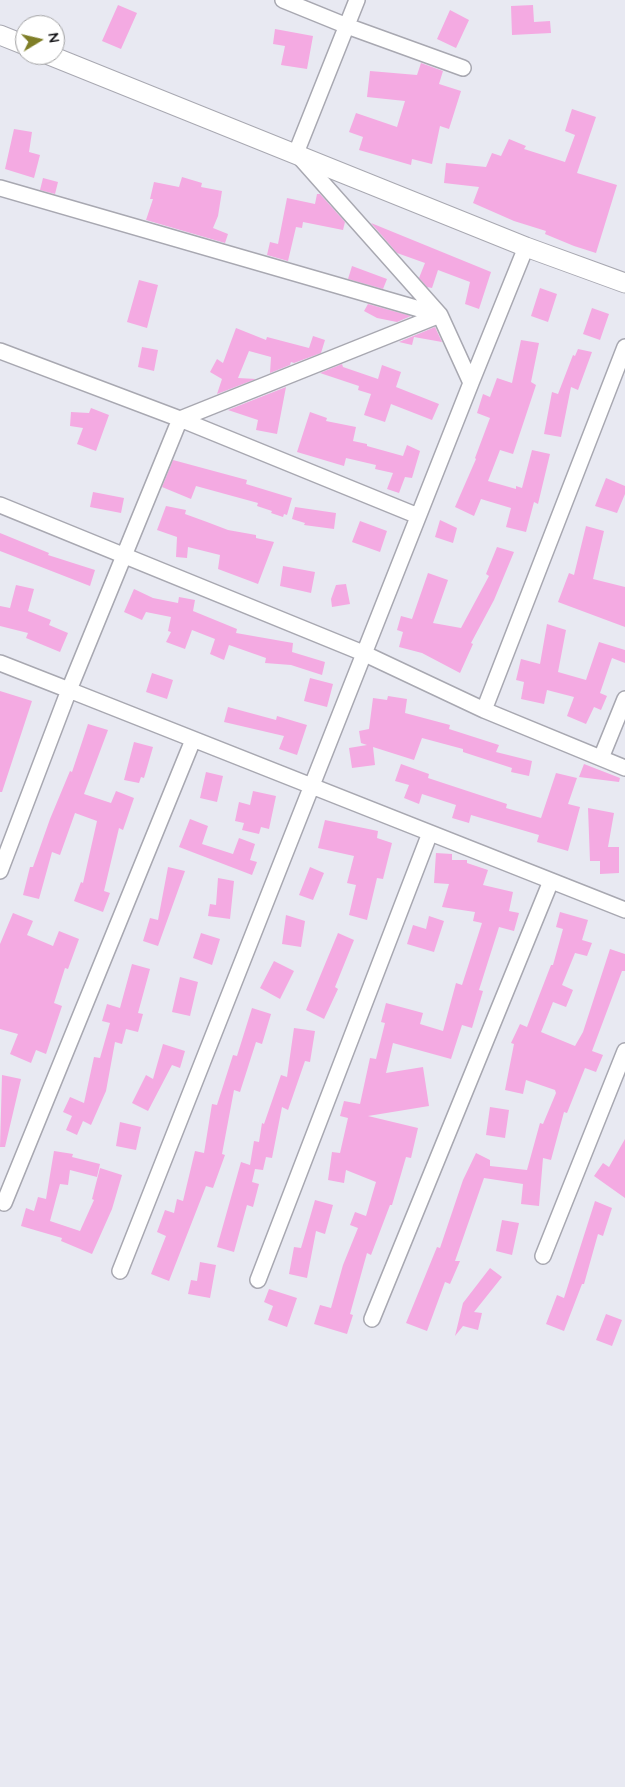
<!DOCTYPE html>
<style>
body{margin:0}
#map{position:relative;width:625px;height:1787px;overflow:hidden;background:#e8e9f2;font-family:Quicksand,sans-serif}
canvas{display:block}
.north{position:absolute;left:15px;top:15px;width:50px;height:50px;box-sizing:border-box;background:#fff;border:1px solid #a1a1a2;border-radius:50%;rotate:81deg;font-size:14px;font-weight:700;line-height:20px;text-align:center;color:#141417}
.north::after{content:'';display:block;margin:auto;width:18px;height:22px;background:#7f7e27;clip-path:polygon(50% 0,100% 100%,50% 72%,0 100%)}
</style>
<div id="map">
<canvas width="625" height="1787"></canvas>
<div class="north">N</div>
</div>
<script>
const ctx = document.querySelector('canvas').getContext('2d');
ctx.lineJoin = 'round';
function fill(path, color) {
  ctx.fillStyle = color;
  ctx.fill(path, 'evenodd');
}
function poly(rows) {
  const path = new Path2D();
  for (const r of rows) {
    path.moveTo(r[0], r[1]);
    for (let i = 2; i < r.length; i += 2) path.lineTo(r[i], r[i + 1]);
  }
  return path;
}
function stroke(path, color, width, dash) {
  ctx.strokeStyle = color;
  ctx.lineWidth = width;
  ctx.lineCap = dash ? 'butt' : 'round';
  ctx.setLineDash(dash || []);
  ctx.stroke(path);
}
const building = poly([
 [118,5,137,13,121,49,102,41],
 [533,5,534,22,550,21,551,33,512,35,511,6],
 [450,10,469,20,456,48,437,39],
 [275,29,313,36,307,69,281,65,285,46,273,44],
 [421,63,443,71,439,84,461,91,449,129,440,126,432,164,412,159,411,165,359,150,363,137,349,132,356,113,397,127,405,101,367,97,370,71,417,75],
 [572,109,596,117,577,173,617,185,596,253,574,246,545,234,546,231,514,221,473,203,479,187,444,183,446,163,486,167,492,153,501,156,509,139,526,146,524,149,565,162,575,135,565,131],
 [14,129,32,132,29,152,40,155,34,178,5,169],
 [182,177,202,183,201,187,222,191,218,216,213,228,228,234,225,243,146,220,153,199,150,199,154,182,179,187],
 [43,178,58,182,55,194,40,190],
 [317,194,320,194,345,222,343,230,303,222,302,228,296,227,288,261,267,255,270,242,278,244,287,198,315,204],
 [371,223,491,272,479,309,465,304,470,282,438,270,432,288,427,287,419,278,425,263,397,253],
 [352,266,387,279,383,289,348,279],
 [139,280,158,285,147,328,127,322],
 [540,288,557,294,548,322,531,316],
 [368,304,411,316,397,322,377,318,364,311],
 [592,308,609,314,600,340,583,334],
 [435,327,442,342,414,337,412,345,399,342],
 [236,328,266,340,267,337,309,348,313,336,325,340,321,353,294,363,291,362,290,365,270,373,271,357,249,351,238,378,256,379,217,394,222,379,210,372,217,359,223,363],
 [521,340,539,343,531,382,536,385,513,454,500,450,488,481,516,489,516,486,522,488,532,450,550,454,538,504,534,502,526,532,506,527,511,508,481,499,474,516,455,507,476,459,475,458,490,418,477,413,483,394,490,397,497,378,512,383],
 [142,347,158,350,154,371,138,367],
 [578,349,592,352,578,390,571,387,561,437,544,434,552,392,558,394,573,355,575,356],
 [342,364,343,367,378,379,382,365,401,372,396,387,439,404,432,420,391,404,385,422,364,415,371,394,358,390,359,386,320,373],
 [286,387,277,434,256,430,258,420,228,410],
 [91,408,109,415,96,451,77,444,83,428,70,426,71,412,89,413],
 [310,412,327,418,326,421,356,427,353,441,367,444,367,446,403,456,407,445,420,451,412,478,405,477,399,493,387,489,393,473,375,469,376,465,346,458,344,466,297,452],
 [173,460,247,480,246,484,292,498,287,515,284,514,283,517,271,513,272,511,257,506,258,503,196,486,191,499,162,487],
 [606,478,625,486,625,494,617,513,595,506],
 [93,492,124,498,121,513,90,507],
 [166,506,186,510,185,514,207,522,228,530,256,535,256,538,274,542,258,584,218,569,220,555,188,547,187,558,176,557,177,537,157,530],
 [295,507,336,513,334,529,304,525,305,523,292,519],
 [440,520,457,528,453,543,435,537],
 [360,521,387,531,380,552,352,542],
 [586,526,604,531,593,579,625,587,625,627,558,602,569,573,574,575],
 [0,533,49,553,48,555,95,570,90,586,0,551],
 [497,547,514,552,494,600,471,643,473,644,460,673,422,653,399,647,403,632,397,630,401,616,412,619,428,573,448,580,433,623,461,628,489,576,486,574],
 [283,566,315,572,311,593,280,586],
 [346,584,350,604,332,607,331,599,336,585],
 [16,585,34,589,28,611,51,620,49,625,68,633,60,652,26,638,28,633,0,626,0,606,10,608],
 [134,589,153,598,178,603,179,597,195,600,193,611,237,629,236,633,293,643,292,652,325,662,322,675,291,665,265,663,266,658,229,645,224,660,210,654,215,639,192,630,185,649,166,642,171,632,168,631,171,617,146,612,142,620,124,612],
 [547,624,566,630,558,672,586,680,599,642,625,650,625,663,612,658,600,693,607,696,601,710,594,707,586,724,567,716,574,697,547,690,544,704,521,699,524,682,516,680,521,659,540,664],
 [152,673,173,680,167,699,146,692],
 [310,678,333,684,327,707,304,701],
 [0,691,32,701,2,792,0,792],
 [388,696,407,699,405,713,450,725,449,729,499,745,496,752,532,761,529,776,511,772,512,768,463,752,463,749,422,738,414,760,373,747,375,765,352,768,349,748,367,745,361,743,359,731,369,729,373,698,387,700],
 [228,707,276,720,277,716,307,725,297,755,279,749,284,736,224,722],
 [88,724,108,730,84,794,111,803,116,791,134,798,123,830,119,828,104,891,110,893,103,912,74,901,81,882,83,883,97,821,75,813,60,855,52,852,39,899,23,895,30,867,33,867,50,819,70,771,72,772],
 [134,742,153,747,144,778,141,777,139,783,124,780],
 [401,764,429,774,428,778,507,804,506,808,541,818,556,773,577,778,568,804,580,807,568,851,537,842,539,835,471,815,469,823,452,818,456,805,422,794,419,804,404,798,409,785,395,781],
 [584,764,620,778,619,782,579,777],
 [206,772,223,776,217,802,200,798],
 [253,791,276,796,269,829,261,827,259,834,242,830,244,823,235,821,239,802,250,805],
 [588,808,614,813,608,847,619,847,619,873,600,874,600,861,590,861],
 [190,819,208,826,202,844,233,854,239,838,255,844,250,860,257,862,252,875,179,847],
 [325,820,378,831,377,838,392,843,383,879,377,878,367,920,349,915,356,885,347,883,354,856,318,848],
 [436,853,452,854,452,860,467,860,467,863,488,870,483,885,513,892,509,911,519,913,514,931,499,927,479,990,483,991,472,1028,462,1025,451,1059,393,1043,386,1073,423,1067,429,1106,368,1116,418,1128,411,1158,406,1157,392,1205,390,1205,371,1255,367,1253,350,1314,353,1315,347,1334,314,1324,320,1305,331,1308,343,1265,358,1228,350,1225,355,1212,366,1216,376,1182,346,1170,344,1183,328,1180,332,1152,340,1153,348,1118,340,1116,344,1101,360,1104,370,1058,376,1059,385,1023,381,1022,386,1003,423,1013,420,1024,443,1031,456,983,462,985,482,923,473,921,475,912,442,907,449,884,434,883],
 [168,867,185,871,158,946,143,941,150,918,158,920],
 [310,867,324,873,313,900,299,895],
 [218,878,234,881,230,919,208,916,210,904,216,905],
 [560,912,588,920,582,940,592,943,587,956,575,953,562,985,573,990,566,1007,553,1002,541,1032,575,1046,583,1032,610,949,625,954,625,971,622,971,592,1051,603,1055,596,1072,585,1068,567,1113,564,1112,551,1160,543,1158,539,1206,521,1204,523,1184,484,1178,455,1261,460,1261,450,1284,445,1282,427,1331,406,1323,437,1247,440,1248,463,1180,476,1153,490,1160,490,1166,527,1170,540,1123,543,1124,556,1093,555,1090,526,1080,523,1094,505,1090,514,1044,511,1043,520,1024,527,1027,551,965,553,965,563,929,556,927],
 [13,913,33,921,27,935,53,946,59,931,79,939,68,969,65,968,54,1003,62,1006,46,1054,36,1050,31,1063,10,1054,18,1034,0,1029,0,944],
 [286,915,305,921,301,947,282,944],
 [429,916,444,921,434,952,407,944,413,925,426,929],
 [201,933,220,939,212,965,193,958],
 [338,933,354,940,335,987,338,989,324,1019,306,1010],
 [274,961,294,971,280,999,260,988],
 [132,964,150,969,138,1013,143,1014,138,1032,126,1029,122,1044,115,1042,106,1091,91,1125,83,1121,77,1135,66,1130,72,1116,63,1112,70,1097,84,1103,94,1057,100,1058,110,1023,102,1021,107,1004,120,1008],
 [180,977,198,982,190,1016,172,1012],
 [252,1008,271,1014,262,1044,256,1042,240,1092,234,1090,222,1154,225,1155,213,1188,206,1186,169,1281,151,1274,166,1236,157,1232,165,1210,174,1213,177,1199,183,1201,195,1151,204,1153,212,1104,217,1105,233,1055,237,1056],
 [294,1028,315,1031,310,1062,305,1061,288,1110,282,1107,272,1158,266,1157,263,1170,255,1169,252,1182,259,1184,253,1207,247,1205,234,1252,217,1247,241,1162,250,1165,254,1141,259,1142,262,1123,264,1124,281,1075,287,1077],
 [163,1044,185,1051,180,1068,172,1065,148,1111,132,1103,146,1075,153,1079],
 [2,1075,21,1079,5,1147,0,1147],
 [490,1107,509,1110,505,1138,486,1135],
 [120,1122,141,1127,136,1150,116,1146],
 [625,1139,625,1198,594,1176,603,1163,609,1167],
 [54,1151,73,1154,72,1157,100,1164,97,1177,70,1170,68,1185,60,1184,50,1221,80,1231,94,1200,92,1199,100,1168,122,1175,112,1209,92,1254,61,1241,62,1238,21,1226,26,1208,34,1211,38,1197,46,1199],
 [315,1200,333,1205,325,1234,316,1231,307,1278,289,1274,294,1247,301,1248],
 [595,1201,612,1208,603,1236,598,1234,584,1284,582,1284,564,1331,546,1324,557,1295,564,1298],
 [502,1220,519,1223,512,1255,496,1251],
 [200,1262,216,1265,210,1298,188,1294,191,1280,197,1281],
 [490,1268,502,1277,474,1312,482,1313,478,1330,463,1326,455,1336,463,1303],
 [269,1289,297,1298,287,1327,268,1320,273,1306,264,1302],
 [606,1314,622,1320,612,1346,596,1340]
]);
const minor = poly([
 [283,0,347,26,463,68],
 [357,0,296,153,440,315,180,419,69,690,625,910],
 [0,188,440,315,471,383,526,247],
 [0,351,180,419,418,516],
 [0,505,363,653,484,710,625,768],
 [0,663,69,690,0,871],
 [484,710,625,347],
 [601,758,625,699],
 [4,1203,193,740],
 [543,1256,625,1051],
 [120,1271,471,383],
 [258,1280,430,833],
 [372,1319,551,881]
]);
const tertiary = poly([
 [0,35,25,45],
 [49,55,526,247,625,283]
]);
fill(building, '#f4aae2');
stroke(minor, '#a8a8b1', 18);
stroke(tertiary, '#a8a8b1', 21);
stroke(minor, '#fff', 15);
stroke(tertiary, '#fff', 19);
</script>
